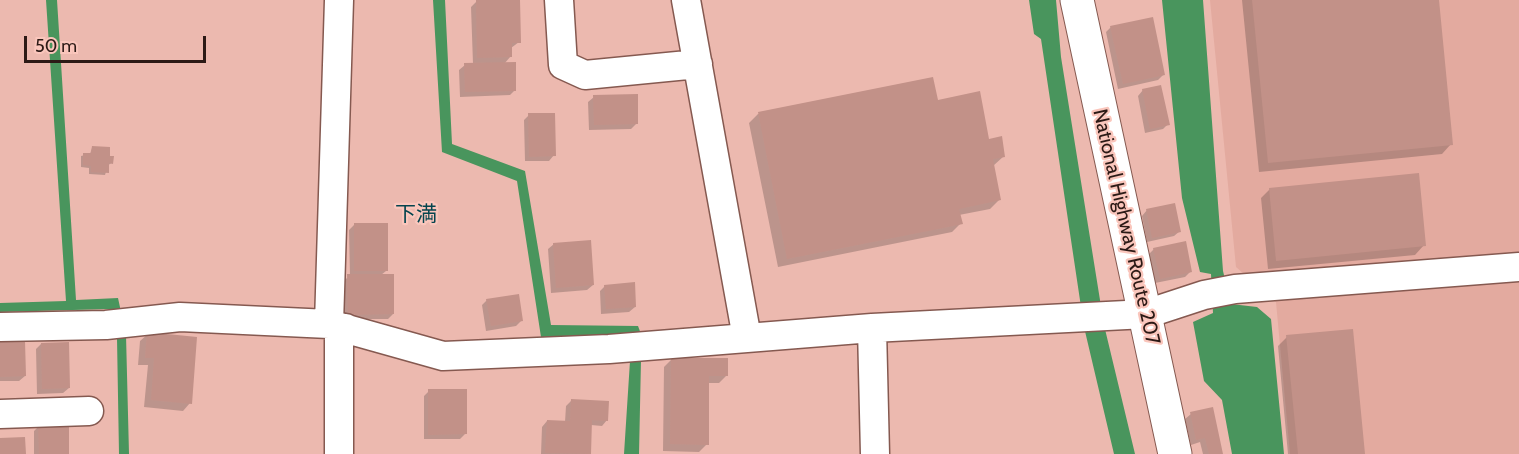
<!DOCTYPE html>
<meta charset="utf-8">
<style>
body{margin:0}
#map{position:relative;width:1519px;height:454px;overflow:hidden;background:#ecb9af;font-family:Cabin,sans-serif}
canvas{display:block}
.scale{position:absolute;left:24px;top:36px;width:182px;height:27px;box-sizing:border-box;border:3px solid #2c1a16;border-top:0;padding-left:8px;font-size:18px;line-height:21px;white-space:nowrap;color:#2c1a16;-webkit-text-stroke:4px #fac6bc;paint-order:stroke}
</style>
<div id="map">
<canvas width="1519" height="454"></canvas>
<div class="scale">50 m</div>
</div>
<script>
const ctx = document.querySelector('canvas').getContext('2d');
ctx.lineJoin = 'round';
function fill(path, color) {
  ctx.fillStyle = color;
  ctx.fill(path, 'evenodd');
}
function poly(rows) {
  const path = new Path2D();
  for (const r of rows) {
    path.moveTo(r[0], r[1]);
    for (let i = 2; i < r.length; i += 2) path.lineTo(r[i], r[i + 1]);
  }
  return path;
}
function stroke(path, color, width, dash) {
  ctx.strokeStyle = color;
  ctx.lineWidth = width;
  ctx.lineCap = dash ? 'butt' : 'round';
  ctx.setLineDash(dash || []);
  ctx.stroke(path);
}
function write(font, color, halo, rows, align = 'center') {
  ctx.font = font + ' Cabin,"Noto Sans JP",sans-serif';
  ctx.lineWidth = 4.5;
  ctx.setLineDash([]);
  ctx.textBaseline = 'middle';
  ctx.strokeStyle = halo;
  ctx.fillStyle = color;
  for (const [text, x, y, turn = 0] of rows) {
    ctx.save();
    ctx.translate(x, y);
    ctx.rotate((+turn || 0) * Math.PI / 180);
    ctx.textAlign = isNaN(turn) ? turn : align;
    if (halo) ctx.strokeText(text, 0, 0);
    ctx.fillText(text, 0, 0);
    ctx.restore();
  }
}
const built = poly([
 [1210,0,1519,0,1519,454,1290,454,1276,302,1236,267]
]);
const water = poly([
 [46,0,57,0,76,300,118,298,126,335,129,454,119,454,117,338,109,309,0,312,0,303,66,301],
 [433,0,445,0,452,144,525,171,551,325,638,326,641,334,541,337,517,181,442,152],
 [1029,0,1056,0,1061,57,1104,325,1135,454,1114,454,1084,327,1041,39,1034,34],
 [1162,0,1203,0,1223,271,1231,304,1257,307,1271,319,1284,454,1232,454,1222,400,1204,381,1193,322,1213,313,1211,274,1200,272,1182,198],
 [641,360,639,454,624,454,630,361]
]);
const shadow = poly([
 [1242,0,1437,0,1451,144,1442,154,1259,172],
 [477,1,519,42,511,48,511,56,504,64,515,90,510,95,460,97,459,70,465,65,473,64,471,7],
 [1111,27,1163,75,1158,80,1118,89,1106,32],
 [1143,90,1168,124,1163,129,1145,133,1138,96],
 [594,97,637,123,631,129,589,130,588,102],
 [937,101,988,140,1004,156,993,166,1000,199,990,209,959,215,961,223,952,232,778,267,749,123,758,114],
 [529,115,554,155,549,161,525,161,524,120],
 [92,148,112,163,108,165,105,175,89,174,89,168,81,167,81,156,90,154],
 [1270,189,1424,245,1415,255,1268,269,1261,198],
 [1147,210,1180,231,1174,236,1147,242,1142,216],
 [354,225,386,271,381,275,393,314,388,319,343,319,343,281,350,276,349,230],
 [554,244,593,285,587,290,551,293,548,249],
 [1154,249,1190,272,1185,277,1155,283,1149,254],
 [605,286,635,307,629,312,601,314,600,291],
 [487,300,522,320,516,326,486,331,482,305],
 [148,334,190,403,183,411,144,407,148,365,138,365,140,341],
 [1287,337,1364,454,1288,454,1278,346],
 [0,343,25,376,19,381,0,381],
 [41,344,69,388,63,393,37,394,36,349],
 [672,359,726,376,719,383,707,383,707,444,699,452,663,451,664,367],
 [429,391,465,434,460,439,424,439,424,396],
 [571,401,607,420,602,426,591,425,589,454,541,454,542,427,547,421,565,422,566,406],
 [1191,414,1222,454,1203,454,1200,442,1191,445,1185,419],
 [39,426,68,454,34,454,34,431]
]);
const building = poly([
 [476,0,520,0,521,43,512,43,512,57,477,58],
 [1252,0,1439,0,1453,145,1268,163],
 [1153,17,1165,75,1123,84,1110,26],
 [516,62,516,91,465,92,464,63],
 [933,77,938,100,980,91,989,139,1002,136,1005,157,993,159,1001,200,959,209,963,224,787,259,758,112],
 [1161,85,1170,125,1150,129,1142,89],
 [638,94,638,124,594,125,593,95],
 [528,113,555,113,556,156,529,157],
 [92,146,110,147,110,156,114,156,113,164,109,163,109,173,91,172,91,166,83,165,83,153,91,153],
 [1419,173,1426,246,1276,261,1269,188],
 [1175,203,1181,232,1152,238,1146,209],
 [354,223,388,223,388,271,354,271],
 [591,240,594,285,556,288,553,243],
 [1186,241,1192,272,1160,279,1153,248],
 [347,274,394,274,394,314,348,315],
 [635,282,636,307,606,309,604,285],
 [519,294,523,321,491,326,486,299],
 [1353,329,1365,454,1298,454,1286,335],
 [147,332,197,337,192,404,151,400,154,358,145,358],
 [25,341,26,376,0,377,0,342],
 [69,342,70,388,42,389,41,343],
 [671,358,728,358,728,376,709,376,709,445,670,444],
 [428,389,467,389,467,434,428,435],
 [571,399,609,401,608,421,592,420,591,454,545,453,547,420,570,421],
 [1213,407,1223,454,1209,454,1205,438,1196,440,1190,412],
 [69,424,69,454,39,454,38,425],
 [25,437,26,454,0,454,0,438]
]);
const minor = poly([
 [559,0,563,65,585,75,698,64],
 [686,0,747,338],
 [329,324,339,0],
 [0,327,106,325,180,317,329,324,443,356,609,349,872,328,1146,314,1204,295,1235,289,1519,267],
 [872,328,875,454],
 [0,414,89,411],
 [339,454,339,338,346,328]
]);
const trunk = poly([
 [1077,0,1175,454]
]);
const streetNames = [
 ["National Highway Route 207",1126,227,77]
];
const neighbourhoodNames = [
 ["下満",416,215]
];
fill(built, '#e3aa9f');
fill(water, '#49955d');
fill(shadow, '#0003');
fill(building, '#c29188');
stroke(minor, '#855950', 31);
stroke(trunk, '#855950', 35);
stroke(minor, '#fff', 28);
stroke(trunk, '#fff', 33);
write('20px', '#2c1a16', '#fac6bc', streetNames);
write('21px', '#04444e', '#fac6bc', neighbourhoodNames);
</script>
